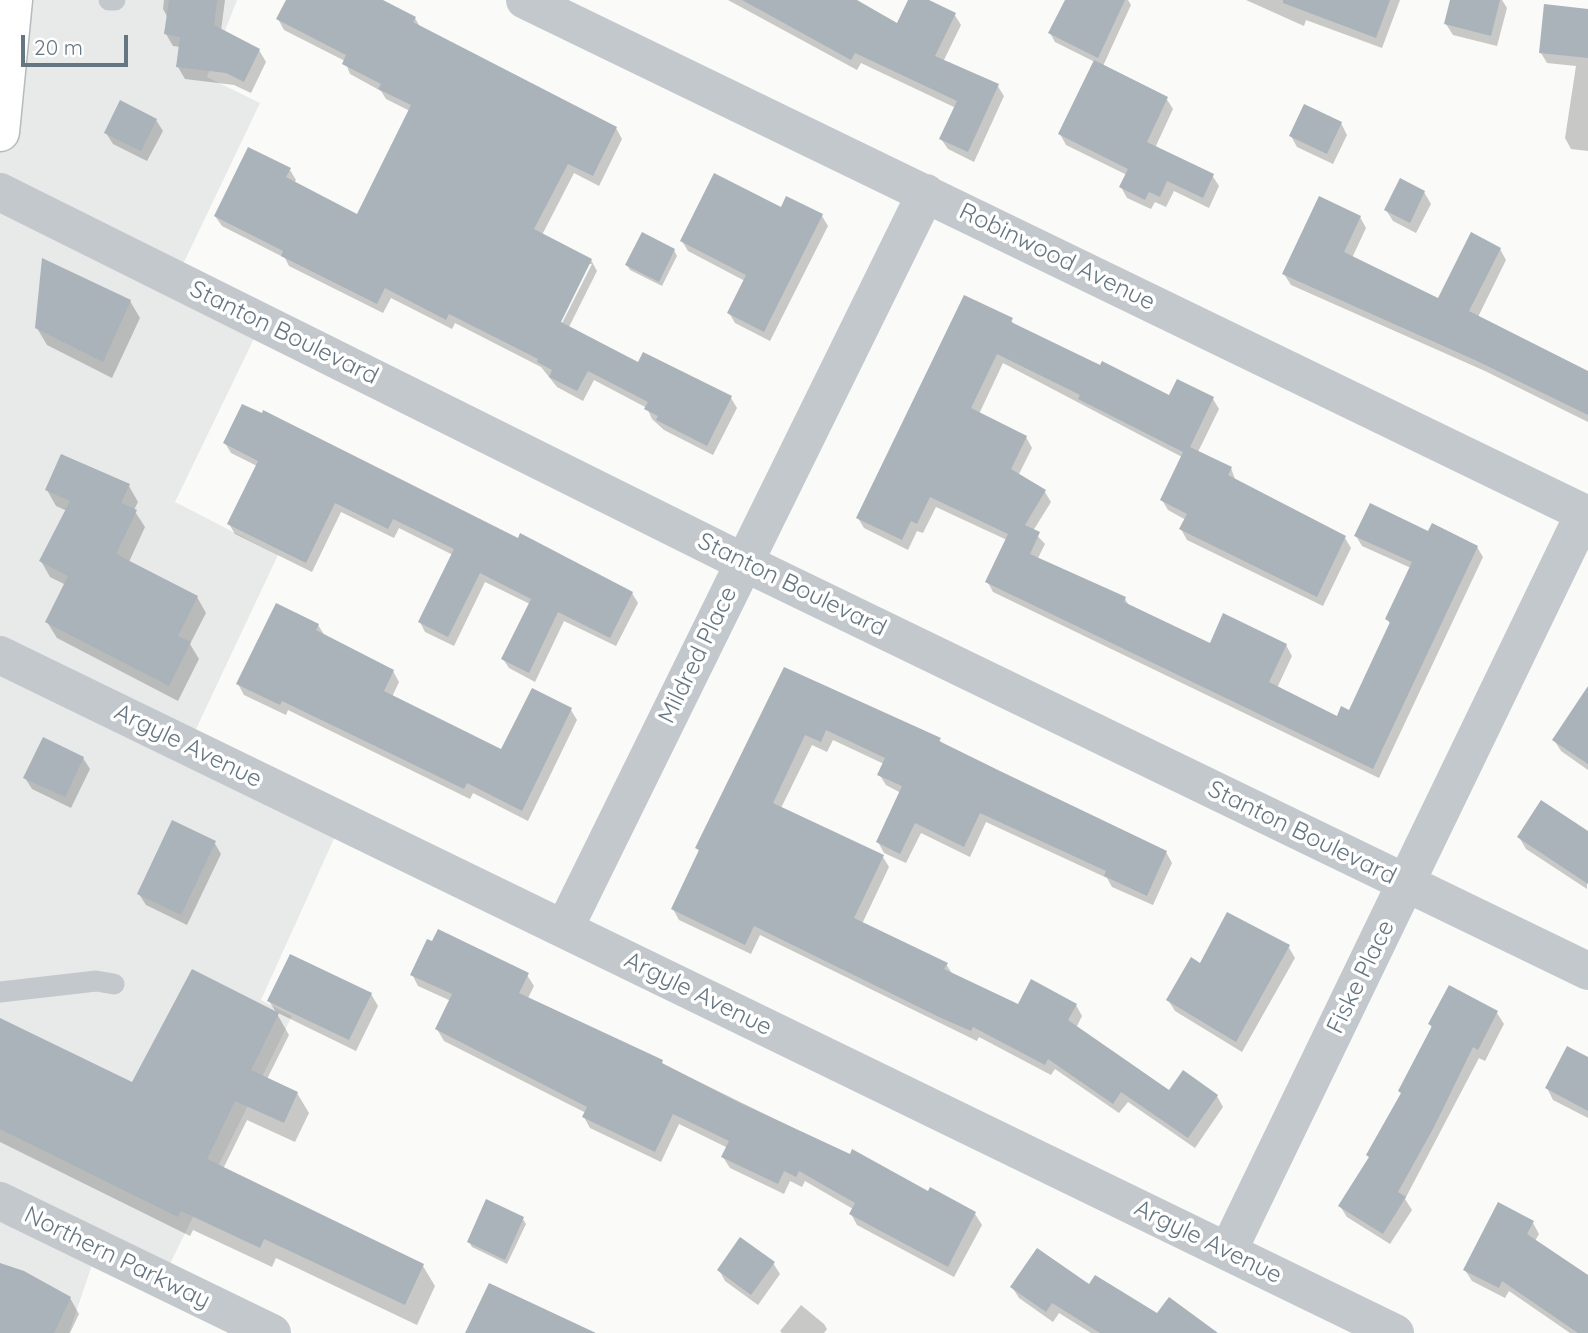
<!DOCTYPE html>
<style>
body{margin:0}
#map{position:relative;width:1588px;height:1333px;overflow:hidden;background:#fafaf8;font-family:Quicksand,sans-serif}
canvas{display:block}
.scale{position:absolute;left:21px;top:35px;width:107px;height:32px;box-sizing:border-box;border:4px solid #657683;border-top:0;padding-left:9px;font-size:21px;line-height:24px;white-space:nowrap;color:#657683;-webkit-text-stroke:5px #fff;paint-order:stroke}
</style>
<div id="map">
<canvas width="1588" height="1333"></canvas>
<div class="scale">20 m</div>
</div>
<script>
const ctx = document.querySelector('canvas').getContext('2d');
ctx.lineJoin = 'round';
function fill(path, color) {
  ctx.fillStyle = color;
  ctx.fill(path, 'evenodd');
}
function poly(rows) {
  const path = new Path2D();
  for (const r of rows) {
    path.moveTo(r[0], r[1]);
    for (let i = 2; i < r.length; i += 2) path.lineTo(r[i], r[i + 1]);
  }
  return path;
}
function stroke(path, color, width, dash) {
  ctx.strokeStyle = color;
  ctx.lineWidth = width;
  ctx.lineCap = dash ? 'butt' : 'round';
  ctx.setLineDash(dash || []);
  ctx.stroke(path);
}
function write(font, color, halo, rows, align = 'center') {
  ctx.font = font + ' Quicksand,sans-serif';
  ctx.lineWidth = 7;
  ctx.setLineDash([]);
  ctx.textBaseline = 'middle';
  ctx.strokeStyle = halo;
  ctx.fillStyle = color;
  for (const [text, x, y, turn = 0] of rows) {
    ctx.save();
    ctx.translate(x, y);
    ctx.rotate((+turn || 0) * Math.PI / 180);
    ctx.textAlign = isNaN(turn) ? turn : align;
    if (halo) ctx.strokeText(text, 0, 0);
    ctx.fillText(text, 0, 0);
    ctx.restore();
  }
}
const built = poly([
 [13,0,237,0,207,77,260,103,176,279,262,322,175,502,278,555,188,746,342,821,261,1000,292,1016,161,1282,97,1250,69,1333,0,1333,0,80]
]);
const shadow = poly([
 [164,0,225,0,221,31,259,50,266,62,251,93,234,85,185,79,178,67,180,47,173,46,166,34,168,18,163,9],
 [288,0,379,0,415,18,420,27,616,128,622,139,599,186,574,173,542,235,591,260,597,271,569,327,639,364,731,398,737,408,713,455,664,430,652,419,647,408,594,380,583,401,557,387,541,367,455,323,452,329,391,298,383,313,289,266,285,258,222,226,215,216,290,170,296,180,294,183,358,217,410,111,386,99,381,91,350,74,345,61,284,30,278,19],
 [588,264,592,264,558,331,555,329],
 [728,0,855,0,898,25,910,0,925,0,954,14,961,25,943,62,997,85,1004,96,974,162,948,149,941,139,956,108,861,63,857,70],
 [1067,0,1128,0,1131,5,1103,66,1166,98,1173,109,1155,148,1212,175,1219,186,1209,208,1174,191,1166,207,1155,202,1151,209,1127,198,1121,187,1127,175,1066,145,1060,134,1095,62,1055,42,1050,33],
 [1400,0,1382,48,1306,20,1304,26,1246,0],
 [1452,0,1502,0,1507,8,1497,46,1453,35,1446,24],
 [1588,11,1588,151,1571,149,1565,138,1576,66,1547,63,1541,53],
 [156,120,163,131,147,161,113,144,106,133],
 [1341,123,1347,135,1333,164,1297,147,1291,136],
 [1424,192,1431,204,1416,233,1393,221,1386,210],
 [781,209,822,216,828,226,770,341,735,323,729,313,745,281,688,251,682,241],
 [1360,217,1366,228,1352,258,1439,301,1500,249,1506,260,1478,317,1588,373,1588,422,1485,371,1291,285,1284,274],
 [674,250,677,256,662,286,630,270,627,265],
 [130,301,140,318,112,378,47,345,37,328],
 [1011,320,1015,326,1169,397,1213,399,1219,409,1198,452,1231,468,1236,482,1345,538,1351,548,1323,606,1187,540,1181,529,1186,520,1168,510,1162,500,1182,457,1003,363,979,414,1026,437,1032,448,1018,476,1045,492,1051,502,1033,531,1045,544,1037,560,1125,599,1130,607,1210,645,1286,645,1292,656,1277,688,1338,718,1350,712,1391,625,1387,619,1411,568,1362,546,1356,536,1429,533,1477,547,1483,557,1379,778,993,592,987,581,1007,540,936,507,923,533,917,531,908,550,864,528,858,518],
 [225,443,519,540,632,593,638,603,616,646,564,621,535,682,509,668,503,659,530,604,485,582,454,646,425,632,420,622,453,555,399,528,394,538,341,512,312,572,235,534,229,524,257,466,231,453],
 [129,486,138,502,134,510,145,527,129,562,197,597,206,613,190,644,199,659,178,701,57,638,47,622,66,585,50,577,41,561,67,511,56,506,47,490],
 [318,625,325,636,393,671,399,682,392,697,502,752,571,710,577,720,528,821,473,793,470,799,288,710,286,715,244,695,238,684],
 [785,669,939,739,942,744,1166,852,1172,863,1153,905,1112,887,1107,878,986,822,970,857,921,833,906,863,884,853,878,842,901,793,886,785,879,774,884,764,833,740,827,752,812,745,781,808,883,857,889,867,862,924,946,964,953,975,1019,1007,1076,1005,1082,1016,1076,1028,1169,1093,1217,1096,1223,1107,1195,1148,1128,1102,1119,1113,1055,1069,1051,1075,979,1037,977,1041,760,935,751,954,679,920,673,909,700,853,697,848],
 [1588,687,1588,770,1561,751,1554,740],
 [83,758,90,769,71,808,32,789,25,778],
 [1588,833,1587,889,1526,849,1519,837],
 [214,842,221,854,187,925,146,905,139,894],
 [1288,946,1295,958,1242,1052,1175,1011,1168,1000,1201,965],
 [412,974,527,975,534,986,528,998,928,1194,930,1190,975,1214,982,1225,954,1277,857,1225,851,1214,853,1209,805,1181,802,1187,790,1181,784,1194,730,1168,723,1157,728,1148,679,1124,661,1162,590,1128,584,1117,586,1113,444,1041,437,1029,451,1001,418,986],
 [371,994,378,1006,356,1051,276,1012,289,1035,267,1079,297,1093,309,1113,295,1142,247,1120,223,1169,423,1266,435,1286,417,1325,276,1258,272,1267,193,1230,190,1236,0,1142,0,1020,133,1084,277,1014,269,1001],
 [1497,1013,1504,1024,1485,1061,1479,1058,1405,1199,1412,1210,1390,1244,1347,1217,1340,1206,1370,1159,1368,1155,1402,1094,1432,1029,1430,1024],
 [1588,1059,1588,1118,1553,1100,1547,1088],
 [523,1219,526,1224,507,1264,472,1247,469,1242],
 [1533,1223,1539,1234,1535,1241,1588,1280,1588,1333,1570,1333,1509,1291,1505,1298,1472,1281,1465,1270],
 [773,1263,780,1274,758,1305,725,1281,719,1270],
 [0,1265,70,1298,79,1314,70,1333,0,1333],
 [1012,1287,1090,1287,1158,1316,1215,1333,1091,1333,1059,1313,1053,1322,1019,1298],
 [801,1305,824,1324,827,1329,824,1333,782,1333,780,1331]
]);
const building = poly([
 [169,0,217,0,214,25,260,49,244,82,226,73,176,67,180,37,164,34],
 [286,0,383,0,416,17,413,22,617,127,593,176,568,164,534,229,592,259,561,322,638,362,643,352,732,396,707,446,656,420,658,416,644,409,648,402,588,371,577,391,549,377,552,370,537,362,538,359,449,314,446,320,385,288,377,304,281,256,283,251,214,216,248,147,291,168,286,177,357,214,411,105,378,89,381,84,342,64,346,55,276,19],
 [742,0,857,0,897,23,908,0,929,0,956,13,935,56,999,84,968,152,939,139,957,101,855,53,851,60],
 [1065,0,1125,0,1098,58,1048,33],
 [1283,0,1390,0,1376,38,1283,3],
 [1450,0,1500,0,1491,36,1444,24],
 [1544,4,1588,9,1588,58,1539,53],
 [1094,60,1168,97,1147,142,1214,174,1203,198,1167,181,1160,197,1149,192,1145,200,1119,187,1128,169,1058,134],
 [120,100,157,119,141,151,104,133],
 [1304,104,1342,122,1327,154,1289,136],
 [714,173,781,207,786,196,823,214,764,332,727,313,746,275,680,241],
 [1400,178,1425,191,1410,223,1384,210],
 [1319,196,1361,216,1344,252,1438,298,1471,232,1501,248,1469,311,1588,371,1588,415,1477,361,1282,274],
 [642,232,675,249,659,282,625,265],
 [42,258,131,300,103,362,35,328],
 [964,295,1013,318,1011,322,1100,365,1102,361,1169,395,1177,379,1214,397,1190,447,1232,467,1228,475,1346,536,1317,597,1179,529,1187,514,1160,500,1183,452,1078,399,1080,395,997,354,971,408,1027,436,1011,469,1046,490,1025,525,1040,532,1030,554,1126,597,1124,602,1210,643,1223,613,1287,644,1269,682,1337,716,1341,706,1349,710,1390,622,1385,619,1412,562,1354,536,1370,503,1428,531,1432,523,1478,546,1373,769,985,582,1008,534,930,497,917,524,911,521,902,540,856,518],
 [242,404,262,413,263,410,518,538,520,533,633,592,610,638,558,612,529,673,501,659,531,599,480,573,448,637,418,622,454,549,393,519,388,529,335,503,306,563,227,524,258,461,223,443],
 [61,454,130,484,121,503,137,510,116,554,198,596,178,636,191,642,169,686,45,622,68,576,39,561,70,501,45,490],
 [276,603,319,624,316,630,394,670,384,691,501,749,532,688,572,708,522,811,467,783,464,789,282,701,280,705,236,684],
 [784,667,941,738,939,741,1000,771,1167,851,1147,896,1104,876,1106,871,980,813,964,847,915,823,900,854,876,842,902,786,877,775,885,758,826,730,821,742,805,735,773,803,884,855,854,918,948,963,944,969,1018,1004,1031,979,1077,1004,1068,1020,1169,1090,1183,1070,1218,1095,1188,1138,1121,1092,1113,1104,1048,1059,1045,1065,973,1027,971,1031,941,1018,754,926,745,945,671,909,699,850,695,848],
 [1588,686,1588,764,1552,740],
 [43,737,84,757,65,797,23,778],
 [1541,800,1588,831,1588,884,1517,837],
 [172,820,216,841,181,915,137,894],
 [1227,912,1290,945,1236,1042,1166,1000,1191,957,1200,963],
 [438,929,529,973,519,993,663,1060,662,1063,738,1102,850,1154,852,1149,928,1191,930,1187,976,1212,948,1267,849,1214,855,1203,799,1171,796,1177,784,1171,778,1184,721,1157,729,1141,673,1114,655,1152,582,1117,587,1107,435,1029,452,994,410,975,427,939,432,941],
 [290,954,372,993,349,1040,267,1001],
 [192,969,279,1013,251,1070,298,1092,284,1123,235,1101,207,1159,424,1264,405,1305,264,1239,260,1248,181,1211,178,1217,0,1129,0,1018,132,1082],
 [1449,985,1498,1011,1478,1050,1473,1047,1434,1127,1398,1192,1406,1197,1383,1234,1338,1206,1369,1157,1366,1155,1401,1093,1398,1091,1432,1026,1428,1024],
 [1567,1046,1588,1057,1588,1111,1545,1088],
 [486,1199,524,1217,505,1260,467,1242],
 [1498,1202,1534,1221,1527,1234,1588,1275,1588,1333,1578,1333,1502,1281,1499,1288,1463,1270],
 [740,1237,775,1262,751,1295,717,1270],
 [1037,1248,1089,1284,1095,1275,1157,1313,1169,1297,1218,1333,1100,1333,1052,1303,1046,1312,1010,1287],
 [0,1263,24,1271,71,1297,54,1333,0,1333],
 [489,1283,596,1333,465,1333]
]);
const service = poly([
 [109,0,115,0],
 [0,992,96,981,114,984]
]);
const minor = poly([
 [525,0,1588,515],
 [0,192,743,562,1588,971],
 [0,655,1395,1333],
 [564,929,926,193],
 [0,1201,272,1333],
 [1228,1251,1584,514]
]);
const primary = poly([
 [0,132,13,0]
]);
const streetNames = [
 ["Robinwood Avenue",1057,257,26],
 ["Stanton Boulevard",284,333,26],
 ["Stanton Boulevard",792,585,26],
 ["Mildred Place",698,655,-64],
 ["Argyle Avenue",188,746,26],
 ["Stanton Boulevard",1302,833,26],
 ["Fiske Place",1361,977,-64],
 ["Argyle Avenue",698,994,26],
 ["Argyle Avenue",1208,1242,26],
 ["Northern Parkway",117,1258,26]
];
fill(built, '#e8e9e9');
fill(shadow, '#0003');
fill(building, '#aab3b9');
stroke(primary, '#b5babe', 41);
stroke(service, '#c3c8cc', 21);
stroke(minor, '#c3c8cc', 38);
stroke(primary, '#fff', 38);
write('24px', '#657683', '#fff', streetNames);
</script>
